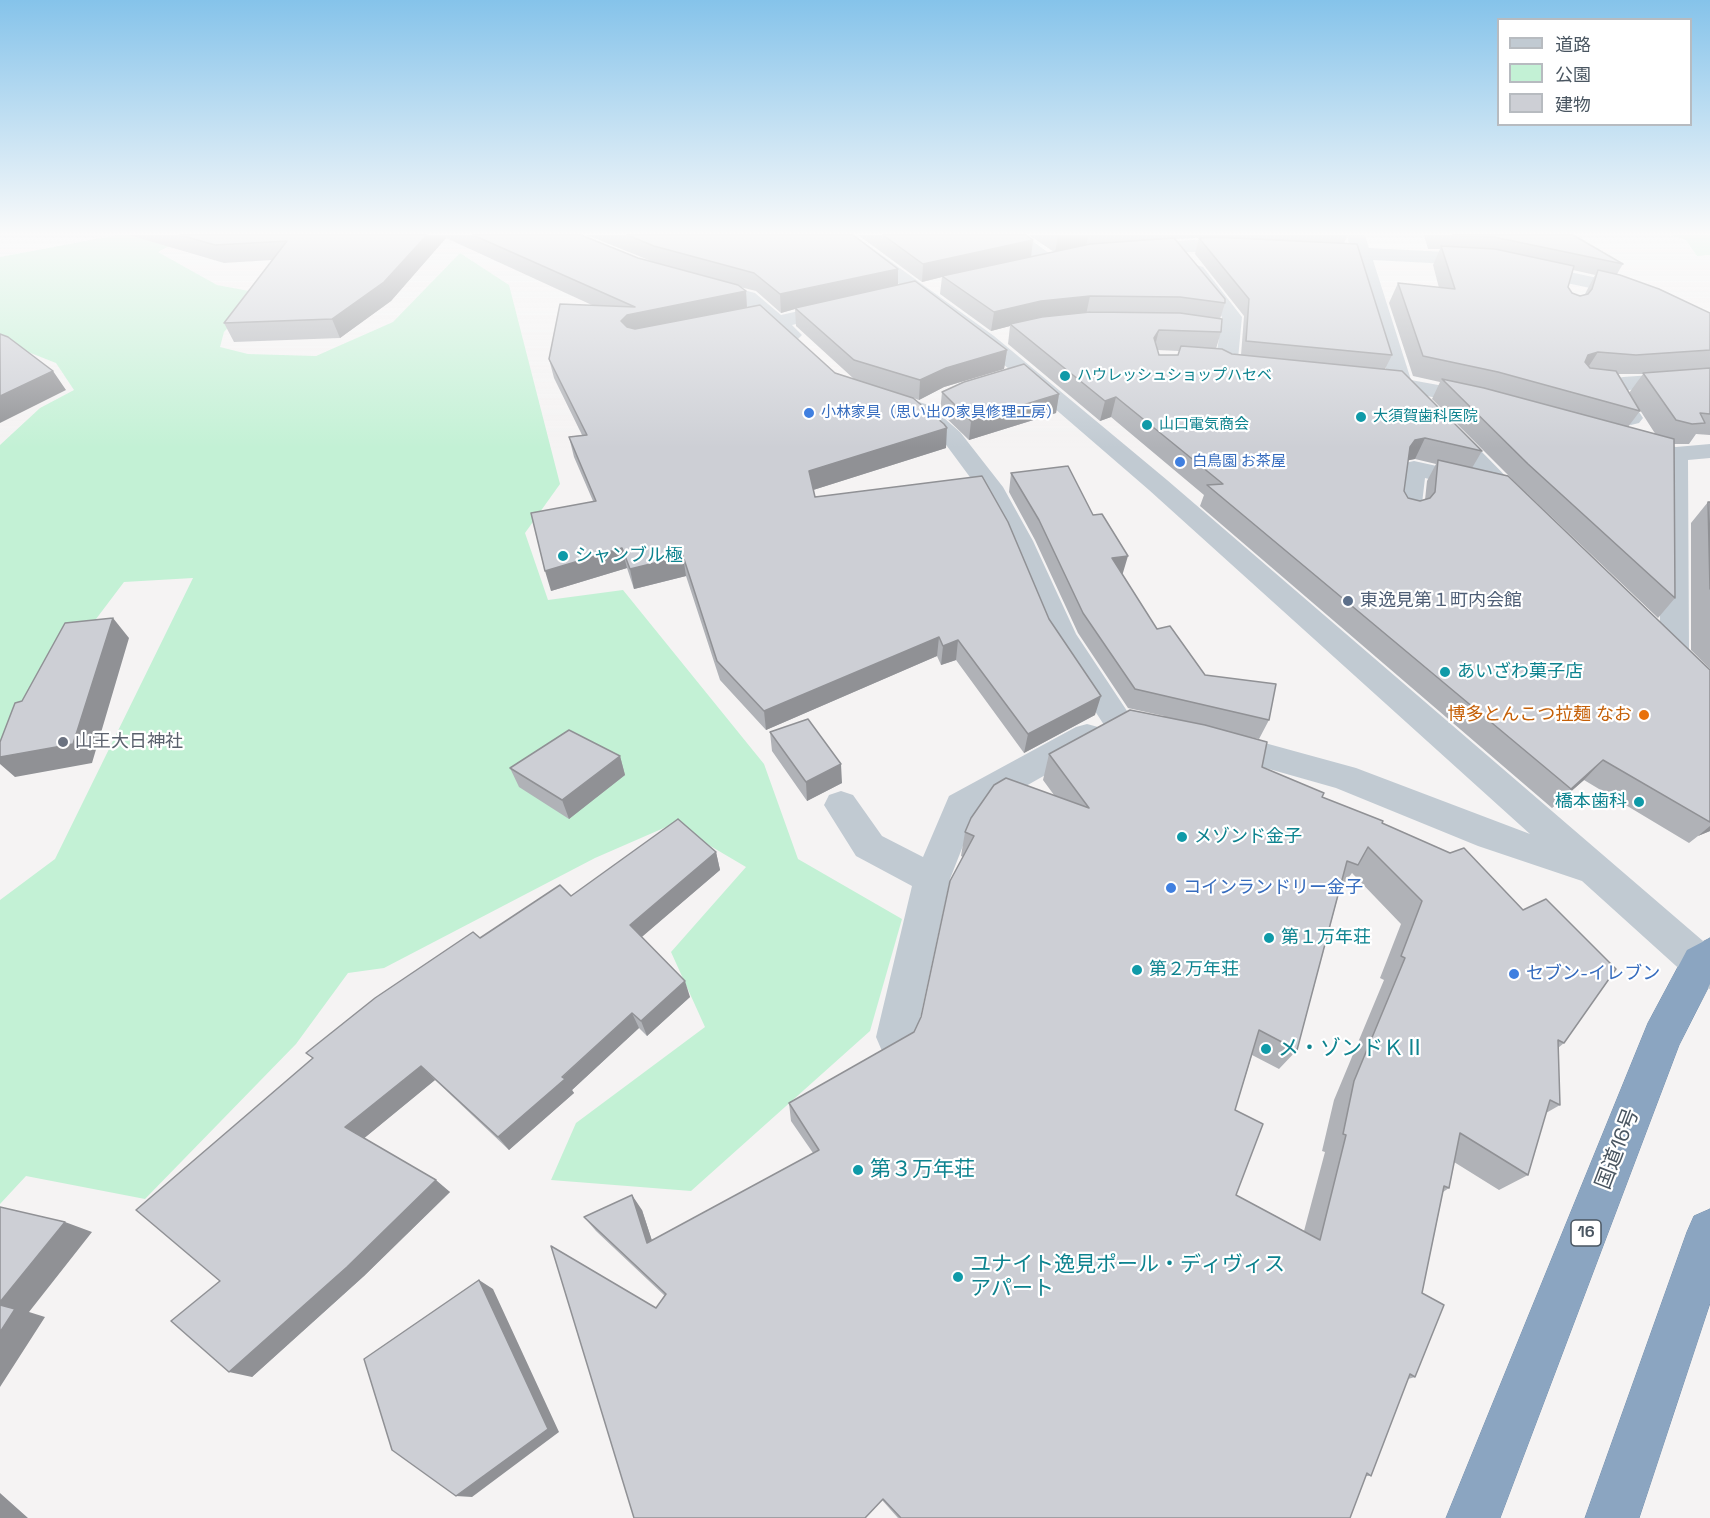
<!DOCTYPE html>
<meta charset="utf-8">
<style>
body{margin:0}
#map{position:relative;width:1710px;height:1518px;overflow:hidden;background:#f5f3f3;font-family:"Space Grotesk","Noto Sans JP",sans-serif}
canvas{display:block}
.legend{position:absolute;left:1497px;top:18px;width:195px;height:108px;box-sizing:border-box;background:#fff;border:2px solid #b7bbc0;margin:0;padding:8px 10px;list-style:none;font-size:18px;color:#4a5661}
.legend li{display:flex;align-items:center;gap:12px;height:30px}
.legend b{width:30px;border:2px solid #b7bbc0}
</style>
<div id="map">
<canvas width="1710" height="1518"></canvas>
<ul class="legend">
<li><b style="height:8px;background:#c1cad2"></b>道路</li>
<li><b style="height:16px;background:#c3f1d5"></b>公園</li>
<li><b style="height:16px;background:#cdcfd5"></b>建物</li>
</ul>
</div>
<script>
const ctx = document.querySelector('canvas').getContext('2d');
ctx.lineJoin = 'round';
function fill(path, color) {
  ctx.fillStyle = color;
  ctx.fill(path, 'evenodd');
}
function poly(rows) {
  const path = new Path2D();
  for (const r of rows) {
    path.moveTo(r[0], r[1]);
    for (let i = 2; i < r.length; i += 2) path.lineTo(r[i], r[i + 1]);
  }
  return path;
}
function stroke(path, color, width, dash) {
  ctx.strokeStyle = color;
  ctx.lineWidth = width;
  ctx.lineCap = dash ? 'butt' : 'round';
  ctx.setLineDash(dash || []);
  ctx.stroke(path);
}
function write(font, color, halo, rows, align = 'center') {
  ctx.font = font + ' "Space Grotesk","Noto Sans JP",sans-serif';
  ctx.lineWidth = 4.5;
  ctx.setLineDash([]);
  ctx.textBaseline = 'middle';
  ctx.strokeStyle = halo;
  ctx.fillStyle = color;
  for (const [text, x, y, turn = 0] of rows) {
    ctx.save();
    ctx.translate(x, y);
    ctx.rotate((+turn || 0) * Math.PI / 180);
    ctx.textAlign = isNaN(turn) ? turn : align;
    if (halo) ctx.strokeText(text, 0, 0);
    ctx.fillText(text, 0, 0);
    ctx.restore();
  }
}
const green = poly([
 [118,235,189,235,158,252,217,285,260,293,224,332,220,347,248,354,316,356,393,322,460,253,509,285,560,484,525,533,548,600,623,590,764,764,798,859,902,919,870,1031,691,1191,551,1180,576,1123,705,1027,671,952,746,867,673,824,595,858,384,968,348,973,296,1044,145,1199,26,1176,0,1204,0,900,55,859,193,578,124,582,0,746,0,445,40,408,74,390,56,363,0,341,0,257],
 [1670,235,1710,235,1710,255,1697,256,1686,240]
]);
const minor = poly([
 [833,235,854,235,994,336,1167,480,1710,947,1710,989,1696,984,1582,881,1478,846,1336,788,1209,752,1205,743,1209,734,1221,731,1356,768,1530,834,1149,490,980,344,833,235],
 [1002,235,1024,235,1060,261,1051,267,1044,265,1002,235],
 [1347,235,1365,235,1369,248,1486,254,1621,283,1661,298,1710,323,1710,337,1647,306,1609,292,1486,266,1373,260,1411,380,1487,394,1490,399,1487,404,1479,406,1427,396,1532,503,1528,509,1519,511,1510,509,1486,483,1483,487,1474,490,1425,478,1421,512,1417,518,1408,520,1399,518,1395,512,1402,468,1405,463,1414,461,1478,475,1396,391,1366,385,1363,380,1366,375,1374,373,1388,376,1354,259,1317,257,1308,251,1317,245,1350,247,1347,235],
 [1192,240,1241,241,1250,247,1241,253,1192,252,1137,256,1128,250,1137,244,1192,240],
 [1196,265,1203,267,1242,317,1238,359,1268,363,1271,368,1268,373,1260,375,1226,372,1218,370,1215,365,1222,317,1186,271,1196,265],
 [703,279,755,293,781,315,839,302,846,304,849,308,846,312,792,325,802,335,798,339,791,341,784,339,741,301,696,289,693,285,696,281,703,279],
 [1710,371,1710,385,1629,390,1626,392,1643,418,1639,423,1631,425,1623,423,1603,391,1615,379,1623,377,1710,371],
 [912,400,929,405,960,432,1003,487,1033,541,1076,634,1133,720,1128,728,1117,732,1106,728,1047,637,1007,541,978,488,944,442,900,407,904,402,912,400],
 [1630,436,1676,447,1710,444,1710,458,1688,460,1689,654,1685,662,1674,665,1663,662,1659,654,1664,458,1621,448,1618,443,1621,438,1630,436],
 [1087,724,1098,727,1103,736,1098,745,975,815,950,879,916,1037,910,1051,896,1057,882,1051,876,1037,912,886,856,856,824,805,829,795,841,791,853,795,882,836,923,857,949,796,1076,727,1087,724]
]);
const highway = poly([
 [1710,938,1710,984,1679,1045,1500,1518,1446,1518,1648,1023,1687,950,1710,938],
 [1710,1209,1710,1303,1639,1518,1585,1518,1687,1232,1694,1216,1710,1209]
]);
const wall = poly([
 [129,235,581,235,638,258,651,261,587,235,853,235,898,285,1007,350,1004,369,944,387,919,400,913,398,946,448,813,490,815,497,1049,619,1095,715,1024,753,956,660,941,665,937,656,766,730,720,680,686,576,634,589,627,568,551,591,593,501,574,457,569,437,582,435,554,378,549,359,594,306,446,238,391,301,340,338,234,342,224,323,272,260,224,263],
 [740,287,756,291,781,313,795,309,796,326,854,379,835,373,747,307,746,291],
 [858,235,1026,235,1031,257,1054,252,1029,235,1348,235,1344,243,1392,355,1385,369,1482,451,1472,468,1710,670,1710,831,1698,836,1689,843,1584,780,1552,808,1200,506,1204,495,1111,417,1100,421,1008,344,1010,326,991,331,940,294,942,277,922,282],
 [1210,237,1229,238,1199,238,1195,254,1244,316,1241,355,1232,354,1216,349,1221,332,1220,319,1225,303,1176,239],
 [1157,350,1179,351,1178,355,1159,355],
 [1415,459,1436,464,1427,481,1425,500,1420,501,1408,498,1404,491,1408,460],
 [1424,235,1573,235,1623,264,1617,274,1710,313,1710,435,1696,434,1689,444,1674,444,1675,598,1658,618,1516,483,1432,399,1440,382,1413,376,1389,303,1398,283,1439,288,1433,265,1440,249,1428,249],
 [1573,270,1595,275,1587,290,1585,294,1580,296,1572,293,1568,287],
 [1618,374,1643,374,1629,393,1656,435,1628,427,1640,411],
 [942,392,1059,394,1056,413,969,440,940,412],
 [1011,473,1122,574,1157,629,1205,675,1269,720,1259,739,1245,736,1262,767,1322,797,1382,823,1564,1043,1558,1048,1560,1105,1546,1113,1528,1175,1499,1190,1454,1162,1449,1188,1443,1192,1422,1293,1415,1377,1408,1379,1371,1476,1366,1476,1350,1518,898,1518,882,1500,656,1308,665,1296,596,1231,584,1217,642,1210,652,1241,813,1153,791,1121,789,1103,914,1032,921,1017,963,857,961,856,965,832,1054,795,1043,780,1049,754,1164,716,1128,708,1078,633,1035,540,1009,492],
 [1352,873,1401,924,1380,978,1384,980,1334,1100,1322,1151,1325,1152,1304,1231,1236,1195,1235,1110,1252,1055,1279,1069,1297,1050,1340,889],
 [1708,502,1710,502,1710,669,1691,650,1691,523],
 [770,732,842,783,807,801,772,751],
 [620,756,625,775,569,819,519,787,510,768],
 [716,852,720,870,641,937,690,997,647,1036,639,1028,572,1090,574,1093,509,1150,435,1080,364,1138,450,1192,364,1276,252,1377,220,1281,313,1058,306,1053,480,938,571,896]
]);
const shadedWall = poly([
 [427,235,445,235,446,238,391,301,340,338,332,319],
 [1058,235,1088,235,1086,246,1055,253],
 [1033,240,1031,258,942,276,942,277,922,282,923,264],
 [898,269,898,287,795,308,795,309,781,313,780,294],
 [746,291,747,310,631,334,621,321,627,315],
 [1090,296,1086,315,1010,324,1010,326,991,331,994,312,1041,301],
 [1159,330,1154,350,1154,338],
 [1007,350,1004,369,944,387,919,400,920,380,946,368],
 [1598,352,1585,372,1575,375,1588,355],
 [53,371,66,390,0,423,0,396],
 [1059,394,1056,413,969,440,971,421],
 [1116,397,1111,417,1100,421,1105,401],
 [947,428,946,448,810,491,809,471],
 [1425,438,1415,459,1405,461,1410,447,1415,440],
 [622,548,627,568,551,591,545,571],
 [683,556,686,576,634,589,630,569],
 [1128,556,1122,576,1112,558],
 [113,618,129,638,92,763,15,777,0,764,0,757],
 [939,637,937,656,766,730,764,711],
 [958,640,956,660,941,665,943,646],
 [1101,696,1095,715,1024,753,1028,734],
 [620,756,625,775,569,819,562,800],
 [1603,760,1584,780,1552,808,1571,789],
 [841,764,842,783,807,801,806,782],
 [1710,826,1710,831,1698,836],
 [716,852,720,870,636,942,630,925],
 [685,981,690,997,647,1036,641,1021],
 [632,1013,639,1028,572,1090,574,1093,509,1150,498,1137],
 [421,1066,435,1080,362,1140,345,1127],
 [436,1180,450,1192,364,1276,252,1377,229,1372],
 [632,1195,642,1210,657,1256,647,1243],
 [65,1222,92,1232,29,1312,45,1317,0,1387,0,1302],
 [479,1280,493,1289,559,1432,472,1497,456,1496],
 [0,1493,28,1518,0,1518]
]);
const building = poly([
 [180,235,427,235,384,282,332,319,224,323,287,241,215,245,180,235],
 [473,235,581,235,638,258,738,285,746,291,627,315,621,321,627,327,635,329,760,305,835,373,913,398,944,424,947,428,809,471,815,497,982,476,1008,522,1049,619,1101,696,1028,734,958,640,943,646,939,637,764,711,717,661,683,556,630,569,622,548,545,571,531,513,596,501,569,437,587,435,549,359,560,304,635,307,473,235],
 [627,235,853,235,898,269,780,294,754,273,654,246,627,235],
 [883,235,1026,235,1033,240,923,264,883,235],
 [1453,235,1573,235,1623,264,1494,237,1453,235],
 [1214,237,1357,244,1392,355,1246,341,1249,299,1199,238,1214,237],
 [1174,238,1225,299,1225,303,1180,297,1090,296,1041,301,994,312,942,276,1090,244,1174,238],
 [1441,246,1495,249,1574,266,1568,287,1572,293,1580,296,1588,294,1592,289,1598,270,1620,275,1659,289,1710,313,1710,350,1636,355,1598,352,1588,355,1585,362,1590,368,1616,371,1640,411,1498,372,1423,356,1398,283,1455,289,1441,246],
 [915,281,1007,350,946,368,920,380,854,360,795,308,915,281],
 [1090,312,1180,313,1222,319,1221,332,1159,330,1154,338,1159,355,1178,355,1181,346,1222,349,1232,354,1402,371,1482,451,1425,438,1415,440,1410,447,1404,491,1408,498,1420,501,1430,498,1435,492,1438,460,1508,476,1710,670,1710,822,1603,760,1571,789,1207,485,1223,484,1116,397,1105,401,1010,324,1042,317,1090,312],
 [0,334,8,337,53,371,0,396,0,334],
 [1024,364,1059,394,971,421,942,392,964,382,1024,364],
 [1710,368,1710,414,1700,413,1705,423,1692,424,1676,420,1643,373,1710,368],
 [1442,379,1484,388,1674,439,1675,598,1528,464,1442,379],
 [1068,466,1093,515,1102,514,1128,556,1112,558,1157,629,1170,626,1205,675,1276,684,1269,720,1135,689,1083,613,1039,520,1011,473,1068,466],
 [1708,502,1710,502,1710,589,1708,502],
 [113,618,73,744,0,757,0,742,15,703,22,701,65,623,113,618],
 [1130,710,1205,725,1267,742,1262,767,1324,793,1322,797,1383,821,1382,823,1450,853,1464,848,1523,910,1546,899,1616,969,1564,1043,1558,1040,1560,1105,1550,1100,1528,1175,1460,1133,1449,1188,1444,1186,1422,1293,1444,1305,1415,1377,1410,1374,1371,1476,1367,1473,1350,1518,901,1518,883,1499,865,1518,634,1518,551,1246,656,1308,666,1294,584,1217,632,1195,647,1243,819,1150,789,1103,914,1032,921,1017,950,881,974,836,965,832,971,818,994,785,1006,778,1089,808,1049,754,1130,710],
 [1368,847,1422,901,1401,956,1405,958,1354,1081,1343,1134,1346,1135,1320,1240,1236,1195,1263,1124,1235,1110,1259,1030,1297,1050,1347,861,1358,865,1368,847],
 [808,719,841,764,806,782,770,732,808,719],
 [569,730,620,756,562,800,510,768,569,730],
 [678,819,716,852,630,925,685,981,641,1021,632,1013,562,1077,565,1079,498,1137,421,1066,345,1127,436,1180,347,1267,229,1372,171,1321,220,1281,136,1210,313,1058,306,1053,375,998,473,932,480,938,560,885,571,896,678,819],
 [0,1207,65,1222,0,1302,0,1207],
 [479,1280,548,1429,456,1496,392,1450,364,1359,479,1280],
 [0,1305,15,1309,0,1332,0,1305]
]);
const markers = [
 [1065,376,6,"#0f9aa8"],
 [809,413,6,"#3f7fe0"],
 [1361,417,6,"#0f9aa8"],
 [1147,425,6,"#0f9aa8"],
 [1180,462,6,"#3f7fe0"],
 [563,556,6,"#0f9aa8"],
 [1348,601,6,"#5c6f8a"],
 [1445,672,6,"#0f9aa8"],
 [1644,715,6,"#e8710a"],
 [63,742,6,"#6b7280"],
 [1639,802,6,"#0f9aa8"],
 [1182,837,6,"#0f9aa8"],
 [1171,888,6,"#3f7fe0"],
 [1269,938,6,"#0f9aa8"],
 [1137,970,6,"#0f9aa8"],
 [1514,974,6,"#3f7fe0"],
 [1266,1049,6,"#0f9aa8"],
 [858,1170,6,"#0f9aa8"],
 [958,1277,6,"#0f9aa8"]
];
const farCulturenames = [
 ["ハウレッシュショップハセベ",1077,376],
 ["大須賀歯科医院",1373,417],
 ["山口電気商会",1159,425]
];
const farShopnames = [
 ["小林家具（思い出の家具修理工房）",821,413],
 ["白鳥園 お茶屋",1192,462]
];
const shields = [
 [1586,1233,30]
];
const shieldNames = [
 ["16",1586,1233]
];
const cultureNames = [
 ["シャンブル極",575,556],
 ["あいざわ菓子店",1457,672],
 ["橋本歯科",1627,802,"right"],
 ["メゾンド金子",1194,837],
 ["第１万年荘",1281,938],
 ["第２万年荘",1149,970]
];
const serviceNames = [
 ["東逸見第１町内会館",1360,601]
];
const foodNames = [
 ["博多とんこつ拉麺 なお",1632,715]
];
const worshipNames = [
 ["山王大日神社",75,742]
];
const shopNames = [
 ["コインランドリー金子",1183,888],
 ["セブン-イレブン",1526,974]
];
const nearCulturenames = [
 ["メ・ゾンドＫⅡ",1278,1049],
 ["第３万年荘",870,1170],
 ["ユナイト逸見ポール・ディヴィス",970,1265],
 ["アパート",970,1289]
];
const nearStreetnames = [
 ["国道16号",1618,1149,-69]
];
fill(green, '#c3f1d5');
stroke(highway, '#7690ad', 1);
fill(minor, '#c1cad2');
fill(highway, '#8ba5c1');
fill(wall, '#b0b2b7');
fill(shadedWall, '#909195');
fill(building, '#cdcfd5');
stroke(building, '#909195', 1.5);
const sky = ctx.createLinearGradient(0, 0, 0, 448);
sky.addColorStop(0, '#85c3ea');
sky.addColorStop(0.52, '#fafafa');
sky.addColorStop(1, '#fafafa00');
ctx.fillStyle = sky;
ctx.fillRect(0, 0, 1710, 448);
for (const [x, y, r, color] of markers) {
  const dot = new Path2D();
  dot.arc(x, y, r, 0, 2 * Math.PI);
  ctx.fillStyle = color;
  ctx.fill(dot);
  stroke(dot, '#fff', 2);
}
write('15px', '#0d838f', '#fff', farCulturenames, 'left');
write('15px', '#366cbe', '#fff', farShopnames, 'left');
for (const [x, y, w] of shields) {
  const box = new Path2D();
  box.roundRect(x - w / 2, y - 13, w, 26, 4.5);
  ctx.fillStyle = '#fff';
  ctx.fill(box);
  stroke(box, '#4a5661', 1.5);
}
write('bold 16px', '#4a5661', null, shieldNames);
write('18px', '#0d838f', '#fff', cultureNames, 'left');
write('18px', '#4e5e75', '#fff', serviceNames, 'left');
write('18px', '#c56008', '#fff', foodNames, 'right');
write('18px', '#5b616d', '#fff', worshipNames, 'left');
write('18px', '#366cbe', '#fff', shopNames, 'left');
write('21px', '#0d838f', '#fff', nearCulturenames, 'left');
write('21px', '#4a5661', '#fff', nearStreetnames);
</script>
